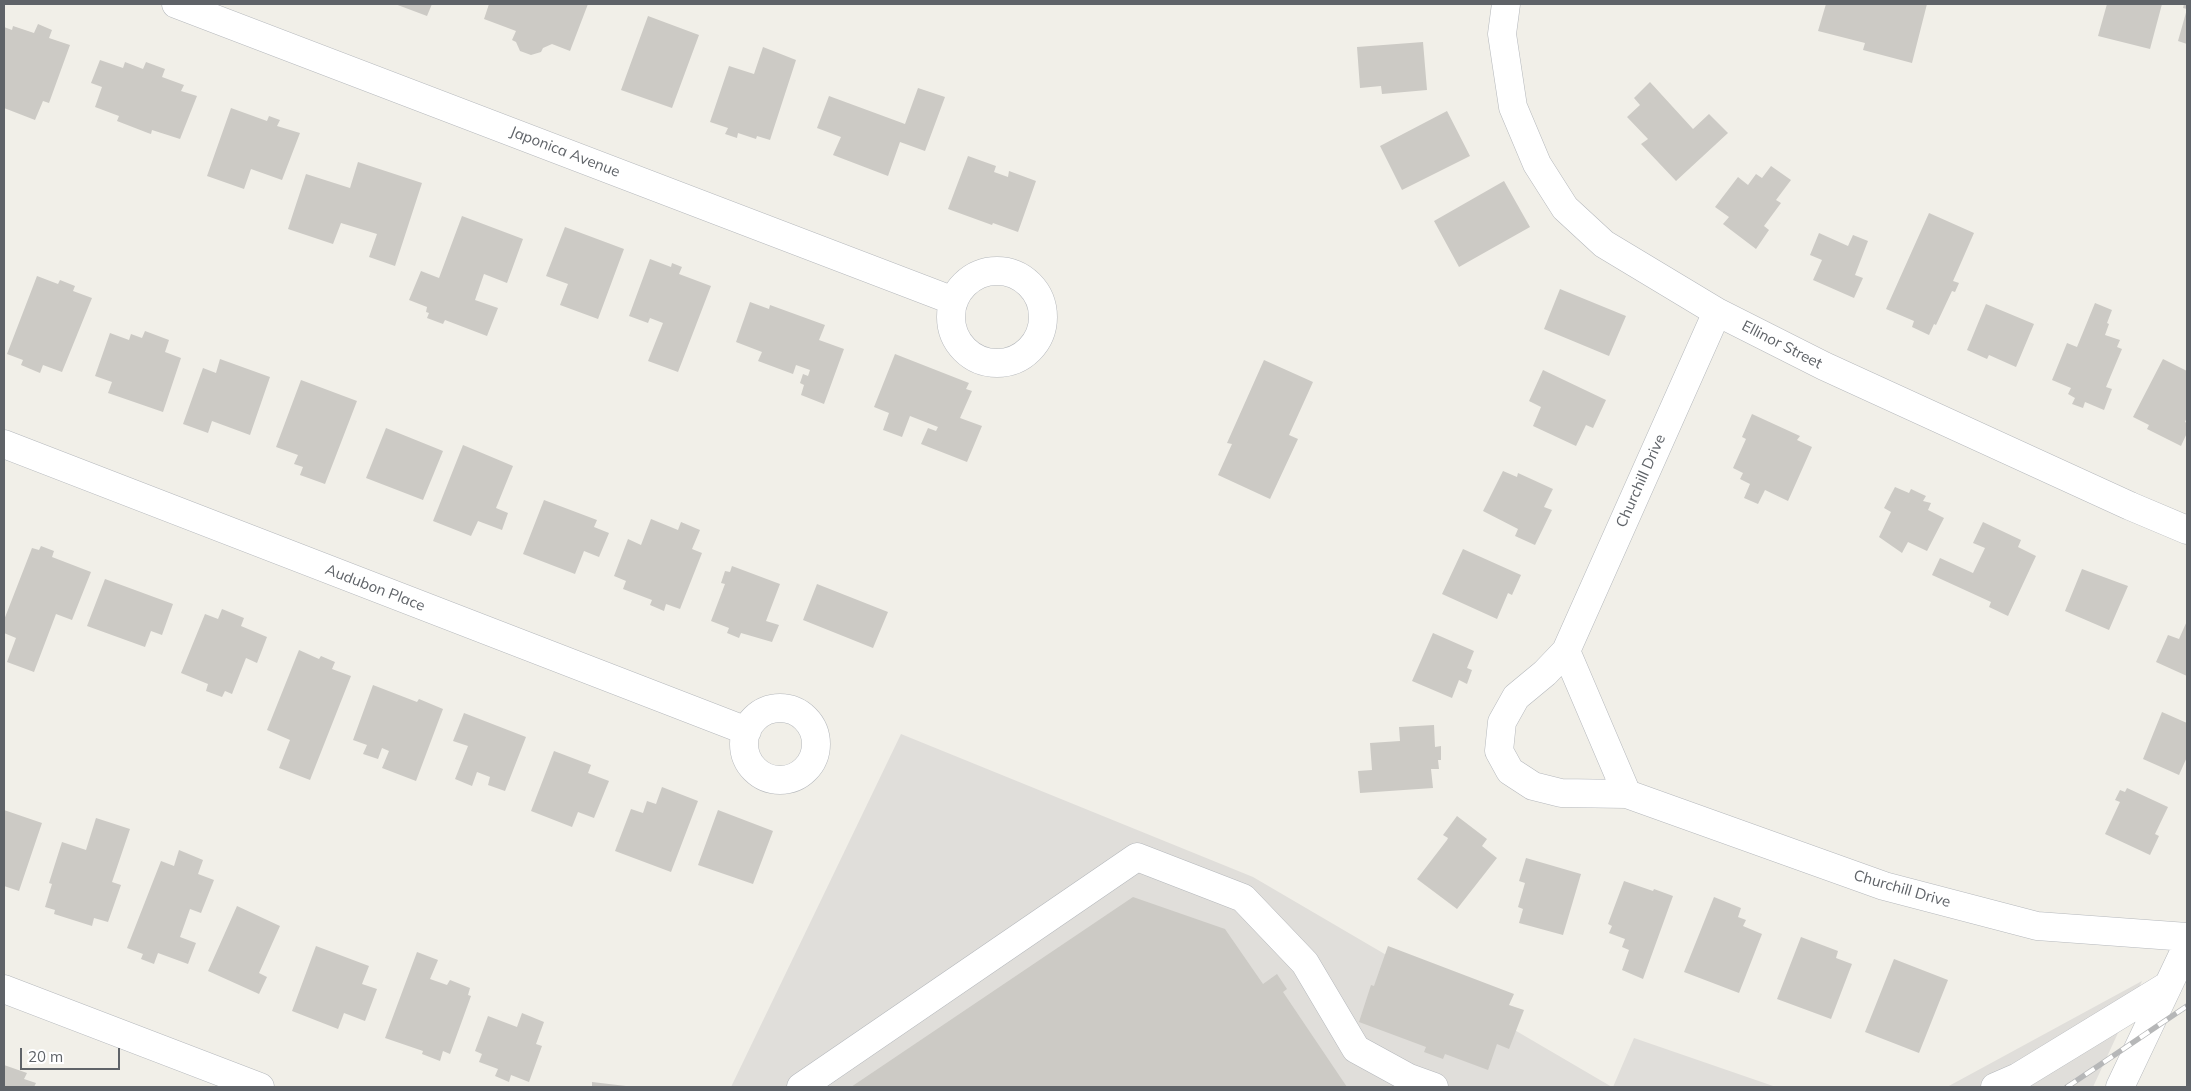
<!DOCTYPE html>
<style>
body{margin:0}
#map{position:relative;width:2191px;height:1091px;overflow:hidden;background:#f1efe8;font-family:Mulish,sans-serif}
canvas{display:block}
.frame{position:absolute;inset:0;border:5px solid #5f6368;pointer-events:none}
.scale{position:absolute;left:20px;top:1048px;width:100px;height:22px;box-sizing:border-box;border:2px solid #5f6368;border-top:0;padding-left:6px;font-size:15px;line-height:18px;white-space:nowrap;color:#5f6368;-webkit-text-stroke:4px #fff;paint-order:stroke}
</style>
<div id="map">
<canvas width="2191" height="1091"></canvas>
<div class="frame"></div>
<div class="scale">20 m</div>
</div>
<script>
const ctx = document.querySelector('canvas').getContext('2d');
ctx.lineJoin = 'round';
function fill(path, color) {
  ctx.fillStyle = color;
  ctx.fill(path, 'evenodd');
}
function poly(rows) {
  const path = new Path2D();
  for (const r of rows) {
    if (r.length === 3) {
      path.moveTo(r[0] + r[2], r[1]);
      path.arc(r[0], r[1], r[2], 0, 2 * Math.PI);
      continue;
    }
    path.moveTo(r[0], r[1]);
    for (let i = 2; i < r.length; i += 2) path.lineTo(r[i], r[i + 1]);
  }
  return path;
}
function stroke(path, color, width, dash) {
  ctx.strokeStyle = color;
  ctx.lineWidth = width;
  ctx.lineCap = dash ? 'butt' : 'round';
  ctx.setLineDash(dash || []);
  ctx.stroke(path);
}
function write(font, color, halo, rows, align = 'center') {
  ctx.font = font + ' Mulish,sans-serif';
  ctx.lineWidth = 4.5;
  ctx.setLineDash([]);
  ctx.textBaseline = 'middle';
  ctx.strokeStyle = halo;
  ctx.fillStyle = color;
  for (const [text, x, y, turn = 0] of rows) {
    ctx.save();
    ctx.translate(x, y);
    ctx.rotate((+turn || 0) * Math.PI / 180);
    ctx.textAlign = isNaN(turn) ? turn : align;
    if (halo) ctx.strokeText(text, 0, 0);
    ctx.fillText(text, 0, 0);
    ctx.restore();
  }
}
const industrial = poly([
 [901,734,1253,877,1612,1087,731,1087],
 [2142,981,2093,1087,1947,1087],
 [1634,1038,1776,1087,1613,1087]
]);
const building = poly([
 [395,4,432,4,427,16],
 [489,4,588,4,570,51,552,44,543,48,541,52,531,55,520,51,516,42,512,40,516,31,484,19],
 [1826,4,1927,4,1912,63,1863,50,1865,43,1818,31],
 [2107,4,2162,4,2150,49,2098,36],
 [2184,4,2187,4,2187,44,2178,41,2187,9,2183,8],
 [648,16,699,35,672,108,621,90],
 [38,24,52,30,49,38,70,45,49,103,43,101,35,120,4,108,4,27,12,30,13,26,34,33],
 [1423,42,1427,90,1382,94,1381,86,1360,88,1357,47],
 [763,47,796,60,770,140,757,136,756,139,738,133,737,138,725,134,728,128,710,122,729,66,754,74],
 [100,60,123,68,125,62,143,69,146,62,165,69,162,77,184,85,181,91,197,96,180,139,152,130,151,134,148,133,117,121,119,116,95,107,102,87,91,83],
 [1650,82,1693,129,1709,114,1728,133,1676,181,1641,144,1648,139,1627,117,1640,105,1634,98],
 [918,88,945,97,925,151,900,142,888,176,833,155,841,137,817,128,829,96,905,124],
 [231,108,267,121,269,116,280,120,277,126,300,133,282,180,251,169,244,189,207,176],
 [1447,111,1470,156,1402,190,1380,146],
 [968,156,996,166,994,172,1008,177,1009,171,1036,181,1018,232,993,223,992,225,948,209],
 [358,162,422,183,395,266,369,257,377,234,341,223,333,244,288,229,306,174,350,188],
 [1771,166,1791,180,1776,200,1781,203,1764,226,1769,230,1756,249,1723,224,1729,217,1715,207,1738,177,1748,185,1756,174,1762,178],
 [1504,181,1530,227,1459,267,1434,221],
 [1929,213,1974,233,1953,281,1959,283,1955,292,1952,291,1936,325,1934,324,1929,335,1912,327,1914,321,1886,309],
 [462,216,523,239,507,283,484,274,475,300,498,308,487,336,445,320,443,324,427,318,429,313,426,312,427,307,409,300,421,271,439,278],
 [565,227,624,249,598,319,560,305,568,284,546,276],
 [1819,233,1848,246,1853,235,1868,241,1855,275,1863,278,1854,298,1813,280,1822,260,1810,255],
 [650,259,671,267,672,263,682,267,679,274,711,286,678,372,648,361,663,323,650,318,648,323,629,316],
 [37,276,58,284,60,280,75,286,73,291,92,298,62,372,43,365,40,373,21,365,23,360,7,354],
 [1560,289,1626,316,1609,356,1544,329],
 [750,302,769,309,770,305,825,325,819,340,844,349,824,404,801,395,804,385,800,383,803,374,808,376,810,370,796,365,793,374,758,361,762,352,736,342],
 [2095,303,2112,310,2107,323,2109,324,2105,335,2120,340,2117,347,2122,349,2106,387,2112,389,2104,410,2085,402,2083,408,2072,404,2075,398,2068,394,2071,388,2052,380,2067,343,2077,347],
 [1986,304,2034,324,2016,367,1989,355,1987,359,1967,350],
 [145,331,169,340,165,352,181,358,163,412,108,393,112,382,95,376,110,333,129,340,131,334,142,338],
 [895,354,969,383,966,389,972,391,960,418,982,426,967,462,921,444,928,428,936,431,938,427,910,416,902,437,883,430,889,413,874,407],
 [220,359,270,377,250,435,212,421,208,433,183,424,203,368,216,373],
 [2163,359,2187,371,2187,417,2185,422,2187,423,2187,433,2181,446,2147,429,2149,425,2133,417],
 [1264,360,1313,382,1289,435,1298,439,1270,499,1218,475,1232,444,1227,443],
 [1543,370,1606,400,1593,428,1586,425,1576,446,1533,426,1541,407,1529,401],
 [301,380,357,401,325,484,300,475,303,467,294,464,298,455,276,447],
 [1752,414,1800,436,1797,440,1812,447,1788,501,1765,490,1758,504,1744,498,1750,484,1740,479,1743,473,1733,468,1746,439,1742,437],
 [386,428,443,451,423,500,366,478],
 [463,445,513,466,496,508,508,513,502,530,478,521,471,536,433,521],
 [1503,471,1517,477,1518,473,1553,489,1544,507,1552,510,1535,545,1515,536,1518,529,1483,511],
 [1895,487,1909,493,1911,489,1926,496,1923,501,1931,503,1928,510,1944,518,1927,551,1908,542,1902,553,1879,537,1891,512,1884,508],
 [544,500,597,520,594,527,609,533,599,557,584,551,575,574,523,554],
 [651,519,678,530,681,522,700,530,692,549,702,553,680,609,666,604,664,611,650,605,652,600,623,589,626,581,614,576,628,539,641,545],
 [1983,522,2021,540,2018,547,2036,556,2008,616,1989,607,1991,602,1932,575,1940,558,1973,573,1985,548,1973,543],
 [41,546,54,551,52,557,91,572,72,620,56,614,34,672,7,662,16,638,4,633,4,620,32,548,39,550],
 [1463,549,1521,575,1512,595,1508,593,1497,619,1442,594],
 [732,566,780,584,766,621,779,625,772,642,741,633,739,638,727,633,729,628,711,621,725,584,721,583,725,571,730,572],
 [2082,569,2128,586,2109,630,2065,611],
 [105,579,173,604,162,635,151,631,145,647,87,626],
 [817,584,888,612,873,648,803,620],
 [222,609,244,618,241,626,267,637,257,663,246,658,232,694,225,691,222,697,206,691,208,684,181,673,205,614,218,619],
 [2187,621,2187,676,2156,662,2168,635,2179,639],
 [1433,633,1474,651,1467,668,1472,670,1467,684,1459,680,1452,698,1412,681],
 [299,650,319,659,321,656,335,662,332,669,351,676,310,780,279,768,290,740,267,730],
 [373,685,417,702,419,699,443,709,416,781,382,768,389,751,382,748,378,759,363,754,367,745,353,740],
 [2162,712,2187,723,2187,757,2179,775,2143,759],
 [464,713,526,737,505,791,488,785,490,777,477,772,472,786,455,779,468,746,453,741],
 [1434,725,1435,747,1441,746,1441,760,1438,760,1439,769,1431,769,1433,788,1360,793,1358,771,1372,770,1370,743,1400,741,1399,727],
 [554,751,591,765,588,773,609,781,594,818,578,812,572,827,531,811],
 [662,787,698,801,671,872,615,851,631,809,643,813,647,801,656,804],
 [2127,788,2168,807,2155,834,2159,836,2150,855,2105,834,2120,802,2115,800,2120,790,2125,792],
 [4,810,42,823,19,891,4,886],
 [718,810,773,831,753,884,698,865],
 [1457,816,1487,839,1482,846,1497,858,1457,909,1417,879,1447,840,1448,838,1443,835],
 [96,818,130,829,112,882,121,885,108,922,94,918,92,926,54,914,55,910,45,907,52,884,49,883,62,842,86,850],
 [179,850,203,860,198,874,214,880,201,913,190,909,180,937,196,943,188,964,158,953,154,964,141,959,143,954,127,948,161,861,174,866],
 [1526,858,1581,874,1563,935,1519,923,1523,909,1518,907,1525,883,1519,881],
 [1624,881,1653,891,1654,889,1673,896,1643,979,1622,970,1629,950,1622,947,1625,939,1609,933,1612,926,1608,924],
 [1133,897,1225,929,1263,984,1277,974,1287,989,1283,992,1347,1087,851,1087],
 [1714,897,1741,908,1738,917,1746,920,1743,926,1762,934,1739,993,1684,972],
 [237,906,280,926,259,973,267,977,259,994,208,971],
 [1801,937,1838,951,1836,958,1852,964,1831,1019,1777,999],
 [316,946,369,966,362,984,377,989,365,1021,344,1013,338,1029,292,1011],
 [1388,946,1514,994,1509,1005,1524,1010,1509,1049,1497,1044,1488,1070,1445,1054,1443,1059,1424,1052,1426,1047,1359,1022,1371,985,1374,986,1375,983],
 [417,952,438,960,430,979,447,985,450,980,470,988,468,995,471,996,450,1054,443,1051,440,1061,422,1054,423,1051,385,1038],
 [1894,959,1948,980,1919,1053,1865,1032],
 [522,1013,544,1022,536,1044,542,1046,529,1082,511,1075,509,1082,495,1076,498,1069,479,1062,482,1054,475,1051,488,1016,517,1027],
 [4,1065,27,1073,24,1079,36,1083,34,1087,4,1087],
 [592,1082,626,1086,626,1087,592,1087]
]);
const minor = poly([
 [176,4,954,301],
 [1506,4,1502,34,1513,107,1537,164,1565,208,1604,244,1717,312,1824,366,2130,506,2187,530],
 [997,317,46],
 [1717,312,1566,651,1627,794,1884,886,2037,926,2187,937],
 [4,444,747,731],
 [1566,651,1545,673,1516,697,1502,722,1499,751,1510,771,1533,786,1561,793,1627,794],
 [780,744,36],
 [4,989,260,1087],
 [801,1087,1137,857,1243,898,1305,963,1356,1049,1409,1078,1434,1087],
 [1995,1087,2018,1077,2167,986],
 [2120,1087,2187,946]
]);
const rail = poly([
 [2067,1087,2187,1006]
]);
const streetNames = [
 ["Japonica Avenue",565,152,21],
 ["Ellinor Street",1782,345,27],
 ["Churchill Drive",1641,481,-66],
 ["Audubon Place",375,588,21],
 ["Churchill Drive",1902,889,16]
];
fill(industrial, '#e0deda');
fill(building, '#cccac5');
stroke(minor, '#b5b8bc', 29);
stroke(minor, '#fff', 28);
stroke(rail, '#b6b7b8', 5.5);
stroke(rail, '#fff', 4, [11]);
write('15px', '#5f6368', '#fff', streetNames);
</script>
